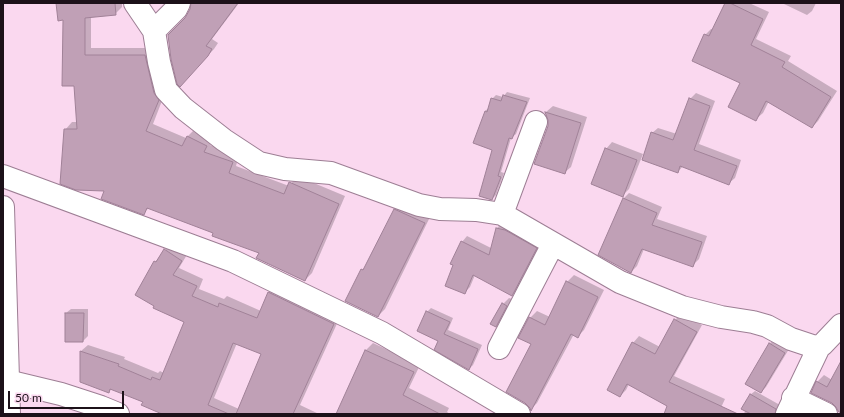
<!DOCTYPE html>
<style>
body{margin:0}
#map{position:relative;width:844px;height:417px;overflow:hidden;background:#fad8ef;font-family:Lato,sans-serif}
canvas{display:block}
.frame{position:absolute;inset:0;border:4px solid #1c1119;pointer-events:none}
.scale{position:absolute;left:8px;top:391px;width:116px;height:18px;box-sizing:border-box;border:2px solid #1c1119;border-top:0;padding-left:5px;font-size:12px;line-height:14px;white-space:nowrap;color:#1c1119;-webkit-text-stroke:3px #fad8ef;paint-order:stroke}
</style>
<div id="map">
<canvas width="844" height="417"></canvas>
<div class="frame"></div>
<div class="scale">50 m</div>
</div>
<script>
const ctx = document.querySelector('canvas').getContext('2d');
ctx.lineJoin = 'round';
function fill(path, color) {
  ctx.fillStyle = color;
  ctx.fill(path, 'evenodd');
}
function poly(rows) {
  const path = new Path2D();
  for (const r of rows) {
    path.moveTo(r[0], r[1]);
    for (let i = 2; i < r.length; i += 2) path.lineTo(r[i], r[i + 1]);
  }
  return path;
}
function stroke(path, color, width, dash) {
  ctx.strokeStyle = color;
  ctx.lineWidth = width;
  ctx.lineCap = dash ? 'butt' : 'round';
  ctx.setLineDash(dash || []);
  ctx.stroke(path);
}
const shadow = poly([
 [57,3,122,3,122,7,115,14,91,16,91,48,152,48,165,93,153,124,186,138,194,130,213,139,210,145,239,155,236,166,289,186,297,176,345,196,312,273,305,280,260,253,215,232,149,208,143,213,106,191,65,130,72,122,78,122,74,85,64,19],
 [192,3,239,3,212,39,218,43,214,49,186,79,188,15],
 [726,3,749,3,769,12,756,39,791,56,788,61,837,91,818,121,812,127,769,101,763,113,756,119,741,83,705,35,711,29,713,29],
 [785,3,816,3,812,11,807,15,784,4],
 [507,92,530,98,516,134,511,138,501,172,504,173,496,195,492,199,493,149,485,111,490,107,492,99,496,95,503,97],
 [696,93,715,101,699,144,741,160,735,178,729,183,683,166,678,172,652,133,658,128,677,134,690,99],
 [553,106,587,117,571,167,564,173,549,126,549,119,546,112],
 [612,142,643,154,629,189,622,196,606,149],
 [629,193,662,207,657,219,707,236,699,259,693,265,644,249,637,266,631,272,623,199],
 [401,203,430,217,385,309,378,316,362,270,367,265,394,210],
 [502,223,541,243,517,290,512,295,475,275,470,287,465,292,462,242,467,236,491,248,497,228],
 [171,243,188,253,179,268,203,279,199,289,224,299,227,296,261,311,269,292,276,286,340,317,300,405,319,414,165,414,144,401,112,389,108,392,81,351,88,345,125,357,124,359,158,373,160,371,164,373,185,321,155,262],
 [237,343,262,354,239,409,214,398],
 [574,275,604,290,584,330,578,336,574,334,537,403,531,409,532,343,530,318,537,311,550,317,567,282],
 [509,298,512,299,502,319,496,325,503,304],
 [431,308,453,318,448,330,482,345,473,365,469,369,427,312],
 [71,309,88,309,88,336,83,341,66,341,66,313],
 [681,314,702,325,674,376,725,399,718,414,665,414,668,406,629,384,626,390,620,396,633,343,639,336,660,347,675,320],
 [774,340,789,349,766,387,761,392,769,344],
 [373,343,420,365,409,388,449,408,447,412,450,414,337,414,366,350],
 [841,365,841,414,839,414,837,406,817,382,824,375,832,380],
 [755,391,780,405,780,414,744,414,750,395]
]);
const building = poly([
 [56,3,115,3,116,15,85,18,85,55,145,55,154,93,159,100,146,131,182,146,187,136,207,146,204,152,233,162,229,173,284,194,289,182,339,204,305,281,256,258,259,253,212,236,213,233,147,208,144,215,101,199,104,191,76,190,60,184,64,129,77,129,74,86,62,86,63,20,58,21,56,3],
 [191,3,238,3,206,46,212,49,208,56,180,87,177,84,171,59,168,35,185,18,190,9,191,3],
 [725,3,730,3,763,19,751,45,785,62,782,67,831,97,812,128,766,101,756,121,728,107,740,83,692,61,704,34,709,36,725,3],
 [503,95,527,102,512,139,509,138,498,176,501,177,492,200,479,196,492,150,473,143,485,111,487,112,491,98,501,101,503,95],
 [689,98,710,106,694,150,737,166,729,185,680,166,678,173,642,160,651,132,673,140,689,98],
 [545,112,581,123,565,174,534,164,548,126,548,120,545,112],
 [605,148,637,160,623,197,591,184,605,148],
 [623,198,657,213,652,225,702,242,693,267,642,249,631,273,598,255,623,198],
 [394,209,425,223,378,317,345,301,361,269,363,270,394,209],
 [496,228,505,230,537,248,512,296,473,275,465,294,445,286,453,265,450,264,461,241,489,255,496,228],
 [164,249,182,261,173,275,197,286,192,296,218,307,219,303,257,318,268,292,334,324,293,414,236,414,261,354,233,343,208,405,229,414,162,414,141,405,143,402,110,389,109,393,80,382,80,351,119,364,118,366,151,380,152,377,160,380,184,322,153,308,154,306,135,295,154,261,156,262,164,249],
 [566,281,598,297,578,338,571,334,531,411,530,408,525,403,506,392,531,344,518,338,529,317,545,325,566,281],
 [502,303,507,306,496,327,490,324,502,303],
 [426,311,450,322,444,334,478,349,469,370,434,350,438,341,417,331,426,311],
 [65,313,84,313,83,342,65,342,65,313],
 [674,319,697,332,669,382,738,414,664,414,667,406,627,384,620,397,607,390,632,342,655,354,674,319],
 [769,343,785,353,761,393,745,384,769,343],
 [365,350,414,372,403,395,440,414,336,414,365,350],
 [841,361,841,413,838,411,836,407,832,403,811,393,816,381,827,387,841,361],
 [750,394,776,409,775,414,751,414,741,409,750,394]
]);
const minor = poly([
 [135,3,154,31,159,62,166,90,183,108,224,140,259,163,285,169,331,173,419,205,440,209,476,210,502,214,620,282,682,307,721,317,753,322,767,326,791,339,815,347,822,345,841,325],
 [154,31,176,9,179,3],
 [3,176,233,261,382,333,519,414],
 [502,214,536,122],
 [499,348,553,244],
 [7,381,61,394,101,407,118,414],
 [793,398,826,414],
 [787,414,819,347]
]);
const highway = poly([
 [3,207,9,414]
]);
fill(shadow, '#0003');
fill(building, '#c0a0b6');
stroke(building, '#a08197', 1);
stroke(minor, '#9d7e94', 24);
stroke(highway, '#9d7e94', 24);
stroke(minor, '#fff', 22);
stroke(highway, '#fff', 22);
</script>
